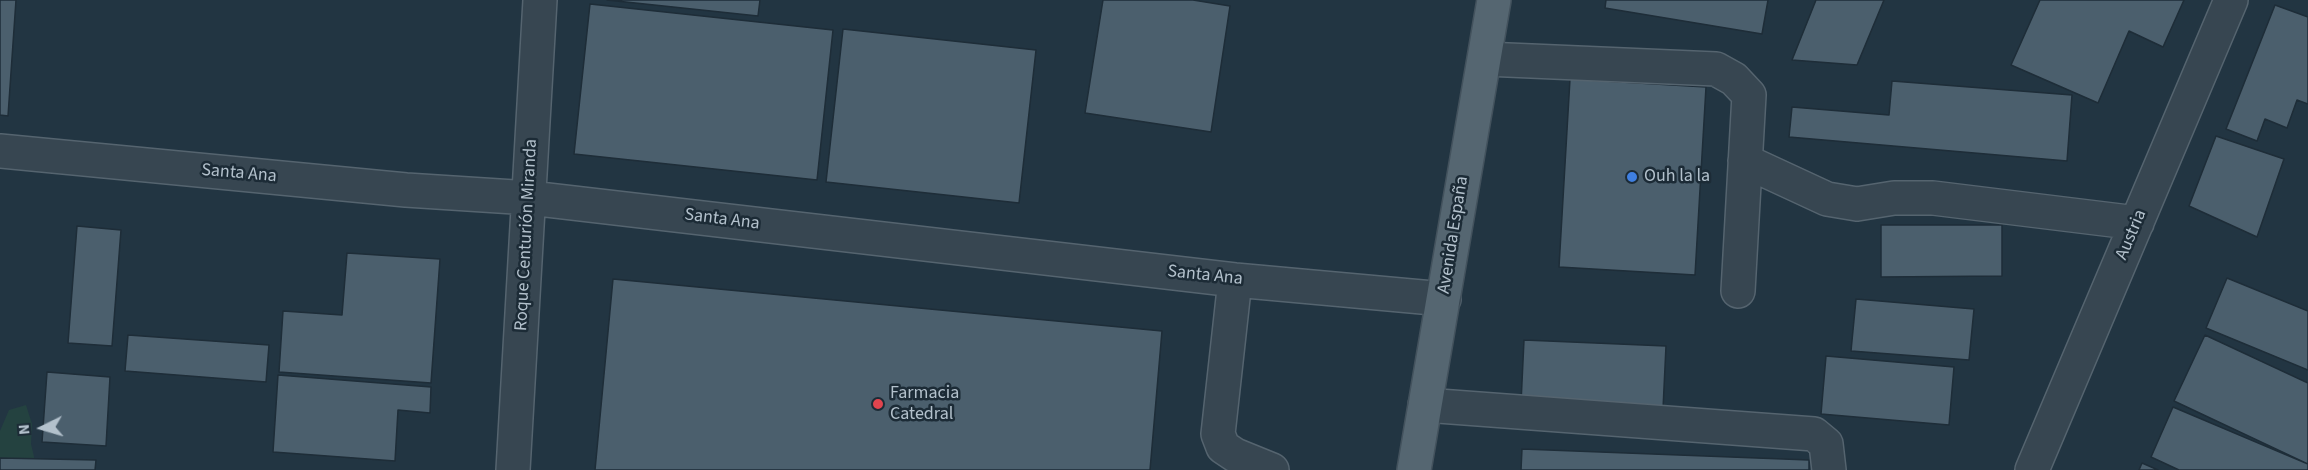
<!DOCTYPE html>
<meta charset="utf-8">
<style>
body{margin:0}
#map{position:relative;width:2308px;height:470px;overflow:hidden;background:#223542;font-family:"Source Sans 3",sans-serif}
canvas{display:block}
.north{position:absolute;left:12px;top:398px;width:60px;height:60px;-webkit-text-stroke:4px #1c2b36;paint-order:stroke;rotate:265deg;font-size:16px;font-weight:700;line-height:24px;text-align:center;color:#b3c1cc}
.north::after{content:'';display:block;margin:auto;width:21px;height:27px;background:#b3c1cc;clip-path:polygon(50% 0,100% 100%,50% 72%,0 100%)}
</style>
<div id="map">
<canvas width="2308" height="470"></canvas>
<div class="north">N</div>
</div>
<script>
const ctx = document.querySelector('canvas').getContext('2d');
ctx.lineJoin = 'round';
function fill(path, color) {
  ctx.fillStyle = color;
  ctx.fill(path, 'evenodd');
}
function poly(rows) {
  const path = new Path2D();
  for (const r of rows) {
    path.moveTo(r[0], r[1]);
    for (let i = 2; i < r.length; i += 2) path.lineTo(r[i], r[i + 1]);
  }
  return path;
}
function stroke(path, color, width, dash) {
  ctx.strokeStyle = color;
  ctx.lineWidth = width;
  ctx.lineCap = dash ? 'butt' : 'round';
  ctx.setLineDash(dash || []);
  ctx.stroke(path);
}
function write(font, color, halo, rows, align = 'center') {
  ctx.font = font + ' "Source Sans 3",sans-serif';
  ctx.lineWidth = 5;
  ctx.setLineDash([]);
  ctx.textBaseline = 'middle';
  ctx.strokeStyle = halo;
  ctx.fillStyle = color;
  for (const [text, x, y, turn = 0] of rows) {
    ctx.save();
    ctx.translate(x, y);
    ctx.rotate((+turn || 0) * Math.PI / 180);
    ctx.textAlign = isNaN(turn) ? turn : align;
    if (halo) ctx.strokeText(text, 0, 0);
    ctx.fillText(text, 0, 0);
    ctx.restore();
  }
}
const green = poly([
 [26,405,32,424,31,444,36,465,0,470,0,431,9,410]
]);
const building = poly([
 [0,0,16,0,8,116,0,115,0,0],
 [607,0,760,0,758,16,607,0],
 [1103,0,1193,0,1230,6,1211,132,1085,113,1103,0],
 [1606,0,1768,0,1762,34,1605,8,1606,0],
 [1816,0,1884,0,1857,65,1792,60,1816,0],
 [2040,0,2184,0,2163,47,2129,31,2098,103,2011,65,2040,0],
 [590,4,833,30,817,180,574,154,590,4],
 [2275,5,2308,17,2308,104,2297,100,2287,128,2265,119,2257,141,2226,129,2275,5],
 [843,29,1036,50,1019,203,826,182,843,29],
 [1570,79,1706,87,1695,275,1559,267,1570,79],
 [1892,81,2072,95,2067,161,1789,137,1792,107,1889,115,1892,81],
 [2216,136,2284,159,2257,237,2189,206,2216,136],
 [1881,225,2002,225,2002,276,1881,277,1881,225],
 [77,226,121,230,112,346,68,343,77,226],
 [347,253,440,259,431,383,279,372,283,311,342,315,347,253],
 [2227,278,2308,311,2308,370,2206,328,2227,278],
 [613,279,1162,331,1150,470,595,470,613,279],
 [1856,299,1974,309,1969,360,1851,351,1856,299],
 [128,335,269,345,266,382,125,371,128,335],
 [2205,335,2308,383,2308,464,2174,401,2205,335],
 [1524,340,1666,346,1663,409,1521,403,1524,340],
 [1826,356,1954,367,1949,425,1821,414,1826,356],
 [47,372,110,377,106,446,42,442,47,372],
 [278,375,431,387,430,413,398,410,395,461,273,452,278,375],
 [2173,407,2308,464,2308,470,2179,470,2151,457,2173,407],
 [1522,449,1809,460,1809,470,1521,470,1522,449],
 [0,458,96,460,95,470,0,470,0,458],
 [2142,463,2158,470,2139,470,2142,463]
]);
const minor = poly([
 [1485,59,1716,69,1734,79,1749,95,1738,291],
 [0,151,406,190,530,198,1235,280,1444,299],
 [1745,161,1827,199,1857,204,1894,198,1933,198,2137,223],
 [1235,280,1218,434,1223,447,1235,455,1272,470],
 [1425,405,1814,434,1826,444,1829,470],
 [513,470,540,0],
 [2032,470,2231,0]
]);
const major = poly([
 [1414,470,1494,0]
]);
const markers = [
 [1632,177,6,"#3f7fe0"],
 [878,404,6,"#e0444e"]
];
const streetNames = [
 ["Santa Ana",239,174,5],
 ["Santa Ana",722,220,7],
 ["Roque Centurión Miranda",527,235,-87],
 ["Avenida España",1454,235,-81],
 ["Austria",2132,235,-67],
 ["Santa Ana",1205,276,6]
];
const poiNames = [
 ["Ouh la la",1644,177],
 ["Farmacia",890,394],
 ["Catedral",890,415]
];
fill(green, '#244240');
fill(building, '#4b5f6d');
stroke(building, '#1e2d38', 1.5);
stroke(minor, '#55646f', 36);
stroke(major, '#43525d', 36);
stroke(minor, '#374651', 33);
stroke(major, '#556671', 33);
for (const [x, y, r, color] of markers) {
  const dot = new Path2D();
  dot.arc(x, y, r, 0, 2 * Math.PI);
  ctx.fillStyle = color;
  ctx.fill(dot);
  stroke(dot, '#1c2b36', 2);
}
write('18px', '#b3c1cc', '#1c2b36', streetNames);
write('18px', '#b3c1cc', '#1c2b36', poiNames, 'left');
</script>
